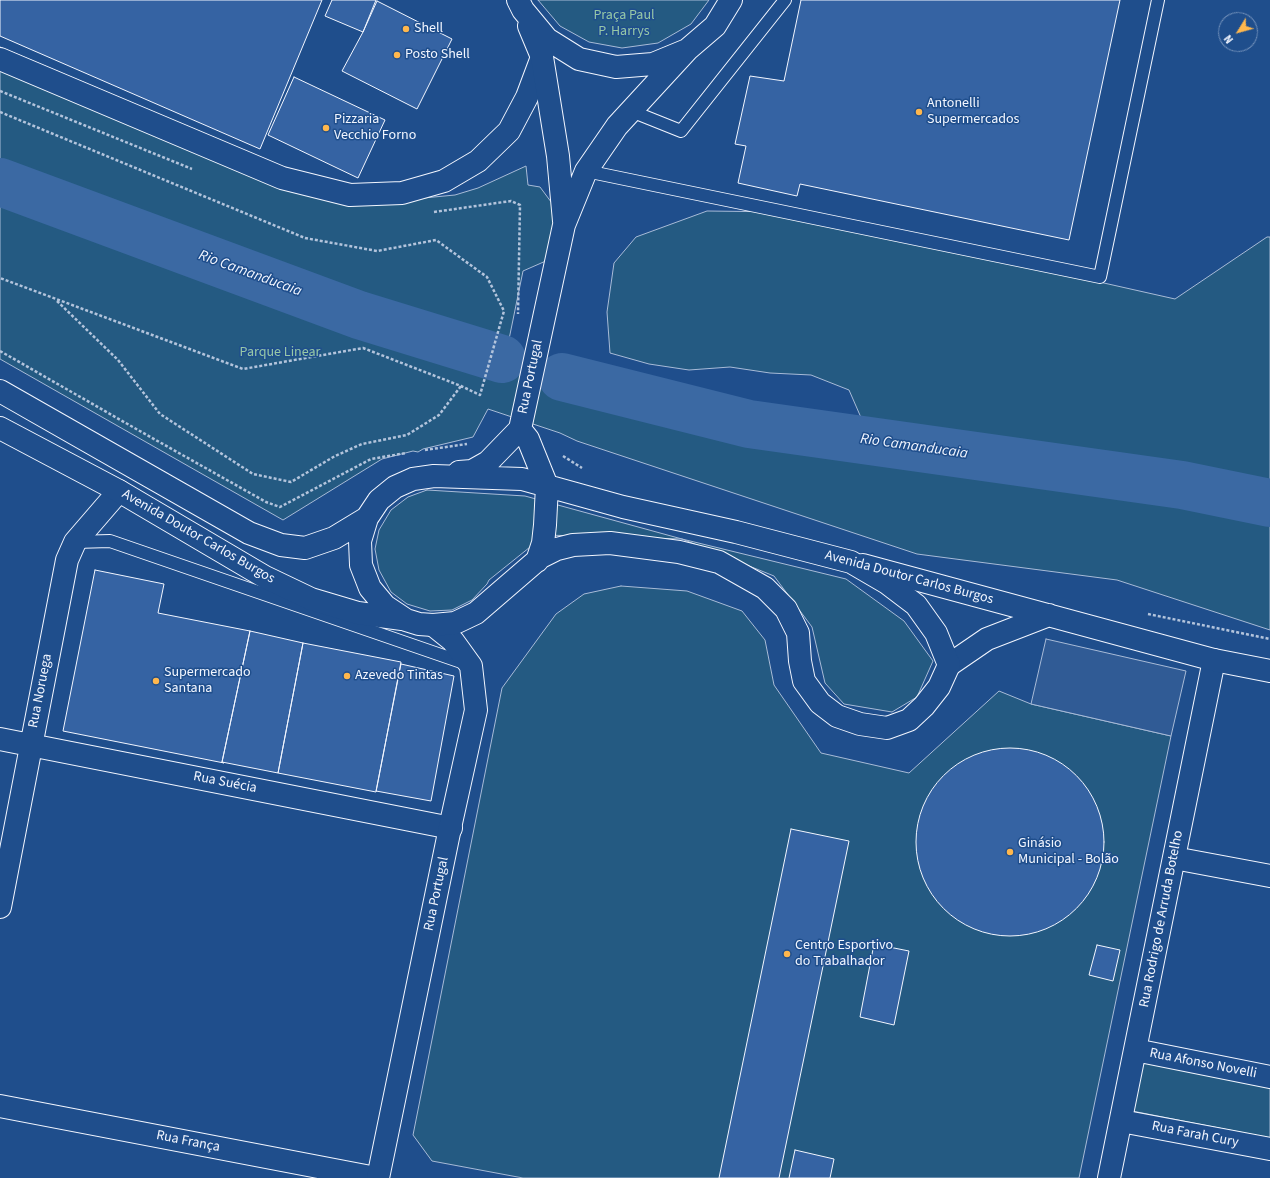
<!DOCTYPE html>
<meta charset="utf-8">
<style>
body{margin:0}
#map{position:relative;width:1270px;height:1178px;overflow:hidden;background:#1f4e8c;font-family:"Source Sans 3",sans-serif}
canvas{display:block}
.north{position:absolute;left:1218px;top:12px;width:40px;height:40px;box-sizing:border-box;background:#1f4e8c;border:1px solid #7391ba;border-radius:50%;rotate:233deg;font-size:11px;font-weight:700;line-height:16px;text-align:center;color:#f2f6ff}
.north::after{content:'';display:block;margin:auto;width:14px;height:18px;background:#ffb74d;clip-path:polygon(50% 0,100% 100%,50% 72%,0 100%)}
</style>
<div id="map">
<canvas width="1270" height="1178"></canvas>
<div class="north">N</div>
</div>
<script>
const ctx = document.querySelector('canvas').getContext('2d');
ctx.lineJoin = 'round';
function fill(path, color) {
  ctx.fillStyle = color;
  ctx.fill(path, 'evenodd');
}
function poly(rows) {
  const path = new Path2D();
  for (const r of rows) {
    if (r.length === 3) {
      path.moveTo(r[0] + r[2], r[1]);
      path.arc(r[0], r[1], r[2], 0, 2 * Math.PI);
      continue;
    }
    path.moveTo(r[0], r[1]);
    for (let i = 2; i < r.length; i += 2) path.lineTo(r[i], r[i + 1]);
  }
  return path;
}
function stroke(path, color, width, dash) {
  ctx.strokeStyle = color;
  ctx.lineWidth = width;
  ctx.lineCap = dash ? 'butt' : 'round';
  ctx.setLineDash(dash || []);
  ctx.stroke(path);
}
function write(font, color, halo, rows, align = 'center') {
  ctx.font = font + ' "Source Sans 3",sans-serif';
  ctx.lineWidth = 3;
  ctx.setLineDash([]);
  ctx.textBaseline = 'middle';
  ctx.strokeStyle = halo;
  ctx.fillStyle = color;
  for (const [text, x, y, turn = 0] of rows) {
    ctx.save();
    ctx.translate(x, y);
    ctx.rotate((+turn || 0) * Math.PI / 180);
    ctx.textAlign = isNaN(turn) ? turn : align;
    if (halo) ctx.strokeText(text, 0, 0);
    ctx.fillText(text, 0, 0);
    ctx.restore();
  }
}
const green = poly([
 [538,0,709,0,691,24,658,43,622,48,589,42,560,26,538,0],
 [0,47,331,187,413,199,455,195,478,188,526,166,528,185,540,187,566,222,564,253,523,271,507,349,557,361,667,421,747,433,789,431,828,441,866,429,849,390,811,375,770,373,730,367,689,370,649,364,610,353,607,312,614,263,636,237,707,211,788,212,1175,299,1267,237,1270,237,1270,630,1117,580,917,554,577,441,560,433,488,409,473,437,423,449,418,452,413,451,382,459,283,520,0,359,0,47],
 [427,490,525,496,682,539,846,579,904,621,933,661,917,697,892,712,844,704,825,683,812,627,774,576,682,539,545,535,489,580,487,584,472,600,452,610,430,611,407,604,391,592,379,570,375,549,379,530,391,510,408,497,427,490],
 [621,586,687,591,742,611,765,640,774,685,821,753,909,773,999,691,1031,704,1171,736,1079,1178,523,1178,432,1161,413,1135,502,688,556,614,584,594,621,586],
 [1142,1062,1270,1087,1270,1138,1132,1111,1142,1062]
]);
const parking = poly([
 [1046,639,1186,671,1171,736,1031,704,1046,639]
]);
const river = poly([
 [0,182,359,315,502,359],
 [562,377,749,424,1182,485,1270,503]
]);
const building = poly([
 [0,0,322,0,260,149,0,36,0,0],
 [332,0,376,0,363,32,325,16,332,0],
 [801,0,1120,0,1069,240,800,184,797,196,738,183,746,146,735,144,750,76,784,81,801,0],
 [377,1,452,39,417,109,342,71,363,32,377,1],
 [294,77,385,120,358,178,268,135,294,77],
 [95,570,164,584,158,613,250,631,222,762,224,763,63,731,95,570],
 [250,631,303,643,278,773,222,762,250,631],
 [303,643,401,662,376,792,278,773,303,643],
 [401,664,454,676,431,801,376,791,401,664],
 [1010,842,94],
 [791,829,849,841,779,1178,719,1178,791,829],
 [874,944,909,951,894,1025,860,1017,874,944],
 [1097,945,1120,950,1113,981,1089,975,1097,945],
 [795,1150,834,1159,830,1178,789,1178,795,1150]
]);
const path = poly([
 [0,91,192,169],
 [0,112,305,238,377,251,436,240,487,277,504,311,480,395,461,386,363,348,243,369,0,278],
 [434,212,511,201,520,205,518,314],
 [57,301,118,360,160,414,253,474,291,482,335,456,362,444,407,435,439,415,461,386],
 [0,351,138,430,266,502,280,507,371,459,406,453],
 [425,450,467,444],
 [563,456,582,468],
 [1148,614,1270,639]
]);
const service = poly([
 [631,111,681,131,785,0],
 [586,171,1100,277,1158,0],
 [75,542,110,541,467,664]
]);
const minor = poly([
 [0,739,451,828],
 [1174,858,1270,876],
 [0,907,67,560,75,542,119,491],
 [1135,1050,1270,1077],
 [0,1106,376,1178],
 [1121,1121,1270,1149],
 [1109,1178,1214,660]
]);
const tertiary = poly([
 [0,59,282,178,350,195,402,193,444,181,478,161,509,131,527,97,542,57],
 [863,565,1214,660,1270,671],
 [949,665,987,639,1049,615],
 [378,1178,451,823,476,710,471,666,453,641,433,625]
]);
const primary = poly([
 [518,0,523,10,547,39,579,59,616,67,653,64,687,50,715,26,731,0],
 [529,26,542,57,558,156,564,221],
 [0,391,249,533,281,545,305,548,334,538,367,518],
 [0,428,119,491,265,577,311,599,358,613,402,619],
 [520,429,528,439,547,486,545,525,543,543,537,561],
 [459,472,472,471,488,462,520,429,564,225,586,171,617,126,687,50],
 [434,476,522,479,623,507,736,532,851,562,887,583,916,605,936,633,949,665,939,687,924,706,909,720,887,728,860,724,837,716,820,703,804,681,800,661,798,633,786,609,765,588,719,562,679,552,610,543,573,545,557,549,541,557,476,613,455,623,433,625,419,624,406,620,385,606,370,588,361,565,360,541,367,518,379,500,395,487,413,479,434,476]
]);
const markers = [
 [406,29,4,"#ffb74d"],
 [397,55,4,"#ffb74d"],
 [919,112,4,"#ffb74d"],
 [326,128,4,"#ffb74d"],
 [347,676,4,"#ffb74d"],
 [156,681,4,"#ffb74d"],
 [1010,852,4,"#ffb74d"],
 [787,954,4,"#ffb74d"]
];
const parkNames = [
 ["Praça Paul",624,16],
 ["P. Harrys",624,32],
 ["Parque Linear",280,353]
];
const poiNames = [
 ["Shell",414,29],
 ["Posto Shell",405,55],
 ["Antonelli",927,104],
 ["Supermercados",927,120],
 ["Pizzaria",334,120],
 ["Vecchio Forno",334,136],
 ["Supermercado",164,673],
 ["Santana",164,689],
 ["Azevedo Tintas",355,676],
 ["Ginásio",1018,844],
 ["Municipal - Bolão",1018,860],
 ["Centro Esportivo",795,946],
 ["do Trabalhador",795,962]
];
const streetNames = [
 ["Rua Portugal",531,377,-78],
 ["Avenida Doutor Carlos Burgos",198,537,30],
 ["Avenida Doutor Carlos Burgos",909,578,15],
 ["Rua Noruega",41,691,-79],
 ["Rua Suécia",225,783,11],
 ["Rua Portugal",437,894,-78],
 ["Rua Rodrigo de Arruda Botelho",1162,919,-79],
 ["Rua Afonso Novelli",1203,1064,11],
 ["Rua Farah Cury",1195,1135,11],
 ["Rua França",188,1142,11]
];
const waterNames = [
 ["Rio Camanducaia",250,274,20],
 ["Rio Camanducaia",914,447,8]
];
fill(green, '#245a82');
stroke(green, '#a8bbd7', 1);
fill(parking, '#305b95');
stroke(parking, '#a8bbd7', 1);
stroke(river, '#3b69a3', 48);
fill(building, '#3563a3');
stroke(building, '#f2f6ff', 1);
stroke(service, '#f2f6ff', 14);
stroke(minor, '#f2f6ff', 24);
stroke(tertiary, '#f2f6ff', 24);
stroke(primary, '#f2f6ff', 24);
stroke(path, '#b3c4dc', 2.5, [3, 2]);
stroke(service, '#1f4e8c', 12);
stroke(minor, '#1f4e8c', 22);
stroke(tertiary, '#1f4e8c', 22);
stroke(primary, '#1f4e8c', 22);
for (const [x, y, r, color] of markers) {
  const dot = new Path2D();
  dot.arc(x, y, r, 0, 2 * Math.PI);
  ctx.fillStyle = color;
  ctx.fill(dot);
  stroke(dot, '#1f4e8c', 1.5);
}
write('14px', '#97c8a6', '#1f4e8c', parkNames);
write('14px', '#f2f6ff', '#1f4e8c', poiNames, 'left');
write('14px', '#f2f6ff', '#1f4e8c', streetNames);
write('italic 15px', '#f2f6ff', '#1f4e8c', waterNames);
</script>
